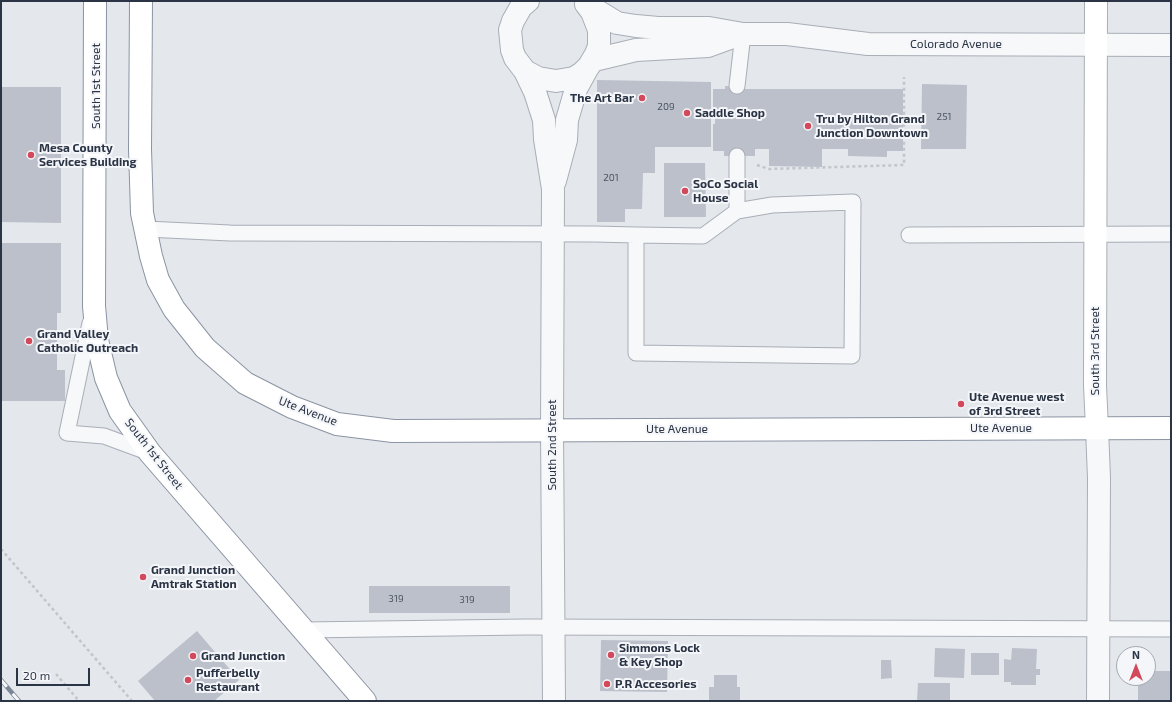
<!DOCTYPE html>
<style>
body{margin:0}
#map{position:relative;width:1172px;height:702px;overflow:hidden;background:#e4e7ec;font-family:"Exo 2",sans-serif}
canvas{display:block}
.frame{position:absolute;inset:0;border:2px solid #2b3445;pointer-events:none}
.north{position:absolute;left:1116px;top:646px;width:40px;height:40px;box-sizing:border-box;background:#f4f6f9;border:1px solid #a4a8b1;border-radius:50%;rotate:0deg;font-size:11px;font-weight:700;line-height:16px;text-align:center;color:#2b3445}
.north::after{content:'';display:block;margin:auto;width:14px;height:18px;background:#d1495b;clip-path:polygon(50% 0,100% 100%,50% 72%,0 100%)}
.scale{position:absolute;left:16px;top:668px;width:74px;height:18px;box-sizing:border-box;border:2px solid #2b3445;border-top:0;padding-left:5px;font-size:12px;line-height:14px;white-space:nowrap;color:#2b3445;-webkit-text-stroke:3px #f4f6f9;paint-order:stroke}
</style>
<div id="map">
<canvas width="1172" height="702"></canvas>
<div class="frame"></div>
<div class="north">N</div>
<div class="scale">20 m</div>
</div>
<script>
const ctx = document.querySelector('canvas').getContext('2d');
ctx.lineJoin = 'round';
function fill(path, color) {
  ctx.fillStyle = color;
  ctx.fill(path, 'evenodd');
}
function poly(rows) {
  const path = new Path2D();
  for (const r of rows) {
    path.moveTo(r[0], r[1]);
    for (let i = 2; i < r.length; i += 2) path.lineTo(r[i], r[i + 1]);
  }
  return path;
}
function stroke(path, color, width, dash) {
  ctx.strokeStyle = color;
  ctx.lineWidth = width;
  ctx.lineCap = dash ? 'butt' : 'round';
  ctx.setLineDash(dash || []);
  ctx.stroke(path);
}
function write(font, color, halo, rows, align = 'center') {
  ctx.font = font + ' "Exo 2",sans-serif';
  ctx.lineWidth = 4;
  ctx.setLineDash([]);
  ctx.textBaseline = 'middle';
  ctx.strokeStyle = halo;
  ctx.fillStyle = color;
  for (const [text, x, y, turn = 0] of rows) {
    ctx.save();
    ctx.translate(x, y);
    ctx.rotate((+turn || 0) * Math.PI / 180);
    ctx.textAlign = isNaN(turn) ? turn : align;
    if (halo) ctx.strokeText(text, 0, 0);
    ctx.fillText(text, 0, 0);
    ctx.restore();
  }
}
const building = poly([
 [597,80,711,82,711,147,655,147,655,173,643,173,642,209,625,209,625,222,597,222],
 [922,84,967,85,966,149,921,149],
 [725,86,744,87,744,89,903,89,903,151,887,151,887,157,848,156,848,149,822,149,822,167,769,166,769,149,755,149,755,156,724,156,724,151,713,151,713,124,715,124,715,119,713,119,713,89,725,89],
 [1,87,61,87,61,223,1,222],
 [664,163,705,163,706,217,664,217],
 [1,243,61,243,61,313,57,313,57,370,65,370,65,401,1,401],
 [369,586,510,586,510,613,369,613],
 [197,631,239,680,214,701,155,701,138,681],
 [601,640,668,641,667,692,600,691],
 [935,648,965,649,964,678,934,677],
 [1012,648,1037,649,1036,669,1040,669,1040,675,1036,675,1036,685,1011,685,1011,682,1004,682,1004,659,1011,660],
 [971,653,999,653,999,675,971,675],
 [881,660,891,660,892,678,881,679],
 [1148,671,1171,671,1171,701,1138,701,1138,678,1148,678],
 [714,675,737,675,737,687,740,687,740,701,709,701,709,687,714,687],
 [918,683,950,683,950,701,917,701]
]);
const path = poly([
 [757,165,769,169,904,165,904,77],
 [1,549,132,701],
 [56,674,79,701]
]);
const lane = poly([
 [737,86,743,34],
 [737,211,737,156],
 [146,229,230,233,594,234,636,235,703,236,737,211,772,205,853,202,852,356,636,353,636,235],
 [909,235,1171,234],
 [90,323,67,433,104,436,150,453],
 [303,630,526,627,1171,629]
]);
const street = poly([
 [528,1,521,7,513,21,510,30,512,50,515,58,525,71,538,78,556,81,574,78,582,73,589,66,596,54,599,46,599,30,592,12,586,4],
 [586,4,617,23,636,26,658,28,709,28,743,34,787,34,868,44,1171,45],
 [594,60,636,50,708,46,741,34],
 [525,71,535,92,544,120,545,139,553,189,552,430,554,701],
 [555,181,566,140,567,120,576,89,588,67],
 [1097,428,1099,478,1098,701]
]);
const secondary = poly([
 [1096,1,1095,386,1097,428]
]);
const highway = poly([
 [95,1,94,306,97,340,106,378,120,411,150,453,365,701],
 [141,1,140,149,142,213,151,256,158,280,174,309,205,348,245,383,292,407,337,424,393,431,1171,428]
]);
const rail = poly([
 [1,680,19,701]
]);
const markers = [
 [642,98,4,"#d1495b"],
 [687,113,4,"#d1495b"],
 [808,126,4,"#d1495b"],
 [31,155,4,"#d1495b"],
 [685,191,4,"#d1495b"],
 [29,341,4,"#d1495b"],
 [961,404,4,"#d1495b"],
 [143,577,4,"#d1495b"],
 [611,655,4,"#d1495b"],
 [193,656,4,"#d1495b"],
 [188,680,4,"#d1495b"],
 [607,684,4,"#d1495b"]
];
const numberNames = [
 ["209",666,107],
 ["251",944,117],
 ["201",611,178],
 ["319",396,599],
 ["319",467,600]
];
const streetNames = [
 ["Colorado Avenue",956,44],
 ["South 1st Street",96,86,-90],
 ["South 3rd Street",1095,351,-90],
 ["Ute Avenue",308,411,21],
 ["Ute Avenue",1001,428],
 ["Ute Avenue",677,429],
 ["South 2nd Street",552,445,-90],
 ["South 1st Street",154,454,52]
];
const poiNames = [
 ["The Art Bar",634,98,"right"],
 ["Saddle Shop",695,113],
 ["Tru by Hilton Grand",816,119],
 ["Junction Downtown",816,133],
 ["Mesa County",39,148],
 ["Services Building",39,162],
 ["SoCo Social",693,184],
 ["House",693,198],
 ["Grand Valley",37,334],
 ["Catholic Outreach",37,348],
 ["Ute Avenue west",969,397],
 ["of 3rd Street",969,411],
 ["Grand Junction",151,570],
 ["Amtrak Station",151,584],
 ["Simmons Lock",619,648],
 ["& Key Shop",619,662],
 ["Grand Junction",201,656],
 ["Pufferbelly",196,673],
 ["Restaurant",196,687],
 ["P.R Accesories",615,684]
];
fill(building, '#bbc0ca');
stroke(lane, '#a9aeb7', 17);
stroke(street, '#a9aeb7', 24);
stroke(secondary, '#a9aeb7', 24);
stroke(highway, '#8b94a3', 24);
stroke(path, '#c2c5cb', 2.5, [3, 3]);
stroke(lane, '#f7f8fa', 15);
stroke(street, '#f7f8fa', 22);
stroke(secondary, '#fff', 22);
stroke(highway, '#fff', 22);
stroke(rail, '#7d8696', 4.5);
stroke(rail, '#f4f6f9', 3, [9]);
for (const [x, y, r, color] of markers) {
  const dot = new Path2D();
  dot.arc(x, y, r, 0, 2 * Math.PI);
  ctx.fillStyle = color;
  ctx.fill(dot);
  stroke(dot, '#f4f6f9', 1.5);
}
write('10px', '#4f5766', null, numberNames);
write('12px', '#2b3445', '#f4f6f9', streetNames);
write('bold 12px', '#2b3445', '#f4f6f9', poiNames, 'left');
</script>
